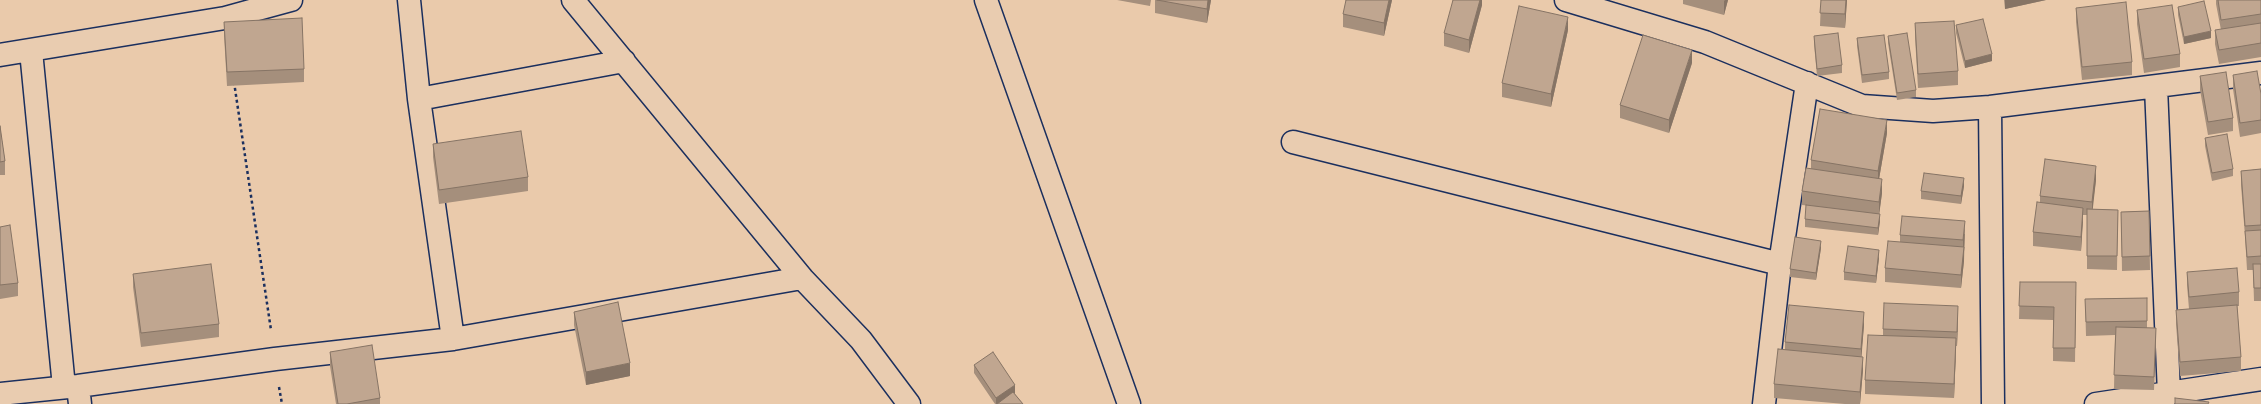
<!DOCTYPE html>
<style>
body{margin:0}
canvas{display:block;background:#eacaab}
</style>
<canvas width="2261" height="404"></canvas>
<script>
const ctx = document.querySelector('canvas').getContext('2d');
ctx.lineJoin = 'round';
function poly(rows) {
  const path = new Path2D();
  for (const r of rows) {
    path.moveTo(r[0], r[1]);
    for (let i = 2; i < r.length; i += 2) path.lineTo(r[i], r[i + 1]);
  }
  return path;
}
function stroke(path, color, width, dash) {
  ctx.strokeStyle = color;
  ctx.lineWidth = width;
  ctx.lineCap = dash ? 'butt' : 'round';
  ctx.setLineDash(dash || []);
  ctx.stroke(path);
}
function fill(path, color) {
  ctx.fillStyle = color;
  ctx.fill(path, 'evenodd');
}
const path = poly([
 [234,82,271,330],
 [279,387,282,404]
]);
const minor = poly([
 [409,0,419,99,453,339],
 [573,0,802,278,861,340,909,404],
 [986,0,1129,404],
 [1566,0,1705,42,1862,106,1933,111,1990,107,2261,73],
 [31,51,64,387],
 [0,55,225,18,291,0],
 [2156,87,2169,394],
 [419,99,624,61],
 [1990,107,1993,404],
 [1293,142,1780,264],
 [78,386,80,404],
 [0,394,78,386,275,359,453,339,802,278],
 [1764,404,1780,264,1807,83],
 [2096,404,2261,379]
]);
const wall = poly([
 [1117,0,1151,0,1150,6],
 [1155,0,1211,0,1207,23,1155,13],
 [1392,0,1384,36,1343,27,1343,14],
 [1482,0,1482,5,1469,53,1444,46,1444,33],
 [1683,0,1728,0,1724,15,1683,4],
 [1821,0,1847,0,1845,28,1820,26],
 [2004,0,2046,0,2005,9],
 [2216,0,2261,0,2261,57,2219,64,2215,44,2215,30,2221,30,2216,4],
 [2178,7,2211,38,2184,44,2178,15],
 [2076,8,2132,62,2132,75,2082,80,2076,22],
 [2137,10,2180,54,2180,67,2144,73,2137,24],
 [224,22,304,69,304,82,227,86,224,35],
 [1915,23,1958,71,1958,85,1918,88,1915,37],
 [1956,25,1992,61,1965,68,1956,33],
 [1568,30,1551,107,1502,97,1502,83],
 [1814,36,1842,65,1842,73,1817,76,1814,44],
 [1888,36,1916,90,1916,97,1897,100,1888,43],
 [1857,38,1889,72,1889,79,1862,83,1857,46],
 [1692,63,1669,133,1620,118,1620,105],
 [2233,75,2261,94,2261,133,2240,137,2233,89],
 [2200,76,2233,118,2233,131,2208,135,2200,90],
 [0,126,5,161,5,175,0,175],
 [1887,133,1879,179,1882,193,1879,214,1880,221,1878,235,1805,227,1805,219,1812,206,1802,205,1802,191,1811,169,1811,160],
 [2205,138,2233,169,2233,176,2212,181,2205,146],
 [433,144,528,177,528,191,439,204,433,157],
 [2261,169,2261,316,2261,301,2254,301,2253,270,2247,270,2245,236,2241,185,2241,171],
 [2096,180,2092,209,2118,210,2117,270,2087,269,2087,215,2083,215,2081,251,2033,246,2033,232,2040,203,2040,196],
 [1964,186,1961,204,1921,199,1921,191],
 [2149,211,2150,270,2122,271,2121,212],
 [0,227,18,283,18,296,0,299],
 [1965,234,1964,251,1964,261,1961,288,1885,282,1885,268,1900,242,1900,235],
 [1821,248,1816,280,1790,277,1790,269],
 [1879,258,1876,283,1844,280,1844,272],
 [2187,272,2239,292,2239,306,2237,306,2241,357,2241,371,2180,376,2176,324,2176,310,2189,309,2187,285],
 [133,274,219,324,219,337,141,347,133,287],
 [2020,282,2076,296,2075,362,2053,361,2053,320,2019,319],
 [2147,298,2147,328,2156,342,2154,390,2114,389,2115,335,2086,336,2085,299],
 [574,312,630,376,586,385,574,325],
 [1958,320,1957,346,1956,346,1954,398,1865,394,1865,380,1883,336,1883,329],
 [1864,325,1861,357,1863,370,1860,404,1845,404,1774,398,1774,384,1785,350,1785,342],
 [330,352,380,398,380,404,336,404,330,366],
 [974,365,1015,393,1014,393,1023,404,995,404,974,373]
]);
const shadedWall = poly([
 [1208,0,1211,0,1207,23,1207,9],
 [1389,0,1392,0,1384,36,1384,23],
 [1480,0,1482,0,1482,5,1469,53,1469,40],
 [1725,0,1728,0,1724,15,1724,1],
 [1846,0,1847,0,1845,28,1845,14],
 [2005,0,2046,0,2005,9],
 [1568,17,1568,30,1551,107,1551,94],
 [2211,31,2211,38,2184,44,2184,37],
 [1692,50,1692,63,1669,133,1669,120],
 [1992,54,1992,61,1965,68,1965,61],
 [1887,120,1887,133,1878,185,1878,171],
 [2096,166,2096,180,2092,216,2092,202],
 [1964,178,1964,186,1961,204,1961,196],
 [1882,179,1882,193,1879,216,1879,202],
 [2083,208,2083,221,2081,251,2081,237],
 [1880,214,1880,221,1878,235,1878,228],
 [1965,221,1964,261,1961,288,1961,275,1963,250,1963,240],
 [1821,241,1821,248,1816,280,1816,273],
 [1879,250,1879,258,1876,283,1876,276],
 [1958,306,1958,320,1957,346,1957,332],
 [1864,312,1864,325,1861,363,1861,349],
 [1956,338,1956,352,1954,398,1954,384],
 [1863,357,1863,370,1860,404,1860,392],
 [630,363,630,376,586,385,586,372],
 [1015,385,1015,393,998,404,996,404,996,398]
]);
const building = poly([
 [1157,0,1208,0,1207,9,1157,0],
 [1346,0,1389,0,1384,23,1343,14,1346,0],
 [1453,0,1480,0,1469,40,1444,33,1453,0],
 [1821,0,1846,0,1845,14,1820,13,1821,0],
 [2218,0,2261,0,2261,14,2221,20,2218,0],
 [2204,1,2211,31,2184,37,2178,7,2204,1],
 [2126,2,2132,62,2082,67,2076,8,2126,2],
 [2172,5,2180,54,2144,59,2137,10,2172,5],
 [1519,6,1568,17,1551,94,1502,83,1519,6],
 [302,18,304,69,227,72,224,22,302,18],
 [1983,19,1992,54,1965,61,1956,25,1983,19],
 [1954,21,1958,71,1918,74,1915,23,1954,21],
 [2261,23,2261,43,2219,50,2215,30,2261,23],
 [1838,33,1842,65,1817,69,1814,36,1838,33],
 [1907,33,1916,90,1897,93,1888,36,1907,33],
 [1643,35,1692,50,1669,120,1620,105,1643,35],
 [1884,35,1889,72,1862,75,1857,38,1884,35],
 [2257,71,2261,94,2261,120,2240,123,2233,75,2257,71],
 [2226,72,2233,118,2208,122,2200,76,2226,72],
 [1820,109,1887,120,1878,171,1811,160,1820,109],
 [0,126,5,161,0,162,0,126],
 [521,131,528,177,439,190,433,144,521,131],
 [2227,134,2233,169,2212,173,2205,138,2227,134],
 [2045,159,2096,166,2092,202,2040,196,2045,159],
 [1806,168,1882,179,1879,202,1802,191,1806,168],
 [2261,169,2261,225,2245,226,2241,171,2261,169],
 [1924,173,1964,178,1961,196,1921,191,1924,173],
 [2037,202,2083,208,2081,237,2033,232,2037,202],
 [1806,205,1880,214,1878,228,1805,219,1806,205],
 [2087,209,2118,210,2117,256,2087,256,2087,209],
 [2149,211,2150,256,2122,257,2121,212,2149,211],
 [1902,216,1965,221,1963,240,1900,235,1902,216],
 [10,225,18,283,0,285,0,227,10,225],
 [2261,230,2261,256,2247,257,2245,231,2261,230],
 [1795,237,1821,241,1816,273,1790,269,1795,237],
 [1888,241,1964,247,1961,275,1885,268,1888,241],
 [1848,246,1879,250,1876,276,1844,272,1848,246],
 [211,264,219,324,141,333,133,274,211,264],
 [2253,264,2261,264,2261,288,2254,288,2253,264],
 [2237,268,2239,292,2189,297,2187,272,2237,268],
 [2020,282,2076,282,2075,348,2053,348,2054,307,2019,306,2020,282],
 [2147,298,2147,321,2086,322,2085,299,2147,298],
 [618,302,630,363,586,372,574,312,618,302],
 [1884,303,1958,306,1957,332,1883,329,1884,303],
 [1789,305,1864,312,1861,349,1785,342,1789,305],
 [2237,305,2241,357,2180,362,2176,310,2237,305],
 [2116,327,2156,328,2154,377,2114,375,2116,327],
 [1868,335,1956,338,1954,384,1865,380,1868,335],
 [372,345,380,398,347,404,338,404,330,352,372,345],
 [1778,349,1863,357,1860,392,1774,384,1778,349],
 [993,352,1015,385,996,398,974,365,993,352],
 [1013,392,1023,404,997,404,1013,392],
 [2175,398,2209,402,2208,404,2175,404,2175,398]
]);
stroke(minor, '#1b2f5e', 25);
stroke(path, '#1b2f5e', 2.5, [3, 3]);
stroke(minor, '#e9ccb0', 22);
fill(wall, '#a58f7c');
fill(shadedWall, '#867465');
fill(building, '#c0a690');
stroke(building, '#867465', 1);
</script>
